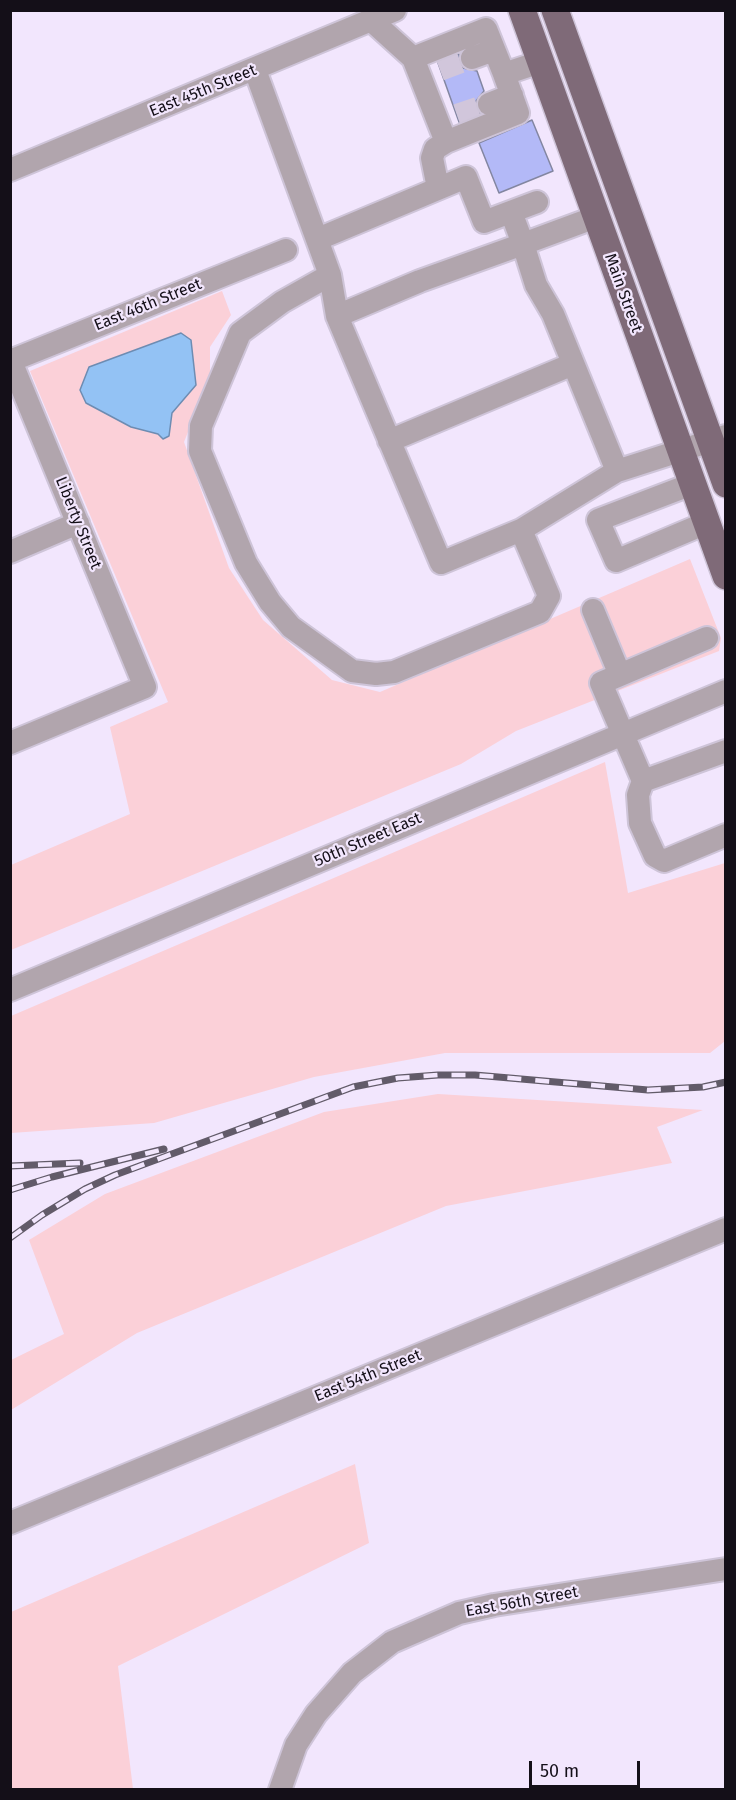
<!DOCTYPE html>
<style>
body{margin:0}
#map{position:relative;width:736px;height:1800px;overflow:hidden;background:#f2e6fd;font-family:"Fira Sans",sans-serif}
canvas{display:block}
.frame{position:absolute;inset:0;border:12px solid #140f18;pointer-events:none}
.scale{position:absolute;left:529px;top:1761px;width:111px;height:27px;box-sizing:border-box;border:3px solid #140f18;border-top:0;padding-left:8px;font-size:18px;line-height:21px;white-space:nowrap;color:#140f18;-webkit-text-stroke:4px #f2e6fd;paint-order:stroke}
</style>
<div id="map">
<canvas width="736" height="1800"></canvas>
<div class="frame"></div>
<div class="scale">50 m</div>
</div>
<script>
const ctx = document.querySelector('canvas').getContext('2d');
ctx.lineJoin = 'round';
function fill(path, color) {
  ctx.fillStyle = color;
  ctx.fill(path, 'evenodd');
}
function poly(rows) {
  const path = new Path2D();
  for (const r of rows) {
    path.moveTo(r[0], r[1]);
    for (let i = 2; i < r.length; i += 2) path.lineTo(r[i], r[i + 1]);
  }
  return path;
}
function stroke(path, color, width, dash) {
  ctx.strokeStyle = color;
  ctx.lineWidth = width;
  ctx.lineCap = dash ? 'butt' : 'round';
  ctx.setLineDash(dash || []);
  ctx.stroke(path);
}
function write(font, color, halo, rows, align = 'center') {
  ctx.font = font + ' "Fira Sans",sans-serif';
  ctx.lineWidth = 4.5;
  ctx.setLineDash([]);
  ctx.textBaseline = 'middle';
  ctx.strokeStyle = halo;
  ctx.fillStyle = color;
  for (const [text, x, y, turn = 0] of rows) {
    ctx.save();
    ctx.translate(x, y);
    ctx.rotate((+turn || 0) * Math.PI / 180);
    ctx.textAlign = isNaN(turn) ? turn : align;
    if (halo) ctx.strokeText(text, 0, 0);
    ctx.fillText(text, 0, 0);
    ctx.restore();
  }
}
const green = poly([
 [222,291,231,315,210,347,210,377,184,442,229,568,263,620,332,680,380,692,690,559,721,638,719,651,516,731,461,764,11,950,11,865,130,814,110,727,168,702,30,371],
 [196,385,172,413,169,436,163,439,158,434,131,427,86,403,80,390],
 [605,762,628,893,725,863,725,1041,710,1053,445,1053,314,1077,154,1123,11,1133,11,1016],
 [438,1094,703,1110,657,1127,672,1163,446,1206,137,1333,11,1410,11,1360,64,1334,29,1240,105,1194,324,1112],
 [355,1464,369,1543,118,1666,133,1789,11,1789,11,1612]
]);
const water = poly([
 [181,333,191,340,196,385,172,413,169,436,163,439,158,434,131,427,86,403,80,390,89,367,181,333]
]);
const building = poly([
 [459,54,459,62,463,68,477,71,484,91,476,101,480,114,459,122,438,63,459,54],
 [532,120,553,171,499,193,479,143,532,120]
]);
const minorTunnel = poly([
 [440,70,472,58],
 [457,115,489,104]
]);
const minor = poly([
 [371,20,413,58,446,142,518,113,504,74,540,62],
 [413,58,486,29,504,74],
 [472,58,494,50],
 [255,70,330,275,282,302,240,333,201,426,200,451,246,563,270,602,291,627,352,671,376,674,394,672,540,612,549,596,521,530,617,471],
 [489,104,512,95],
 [10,170,395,10],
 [438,188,432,158,435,149,446,142],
 [596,217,523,244,536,285,553,314,617,471,726,436],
 [318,239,466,177,484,222,537,202],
 [330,275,337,316,420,281,523,244,511,212],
 [337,316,441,563,521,530],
 [10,359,145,687,10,743],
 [10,361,286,250],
 [389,441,573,364],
 [692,484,598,520,616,561,706,523],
 [10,552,78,523],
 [593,610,620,675],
 [707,638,601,683,643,781,726,751],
 [643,781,638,795,640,823,655,856,664,861,726,835],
 [10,990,726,691],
 [10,1523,726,1229],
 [280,1790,296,1745,316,1714,352,1673,392,1642,459,1613,494,1605,726,1569]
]);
const major = poly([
 [522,10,726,576],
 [555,10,726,484]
]);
const rail = poly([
 [10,1166,80,1163],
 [10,1190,52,1177,164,1149],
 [10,1238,42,1215,85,1189,115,1175,353,1087,398,1078,438,1075,475,1075,648,1090,703,1087,726,1082]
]);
const streetNames = [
 ["East 45th Street",203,91,-22],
 ["Main Street",623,293,70],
 ["East 46th Street",148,305,-22],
 ["Liberty Street",78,523,68],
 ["50th Street East",368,840,-23],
 ["East 54th Street",368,1376,-22],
 ["East 56th Street",522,1602,-10]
];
fill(green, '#fbd0d8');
fill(water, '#93c2f4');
stroke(water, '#6d8cb2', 1.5);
fill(building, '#b3b9f7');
stroke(building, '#8386a1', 1.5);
stroke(minorTunnel, '#d1c6db', 22, [22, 11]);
stroke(minor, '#cec4d8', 26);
stroke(major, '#cec4d8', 30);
stroke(minor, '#b1a5ad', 22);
stroke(major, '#7f6a78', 27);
stroke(rail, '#625b69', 7);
stroke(rail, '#f2e6fd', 4.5, [14]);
write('16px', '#140f18', '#f2e6fd', streetNames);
</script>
